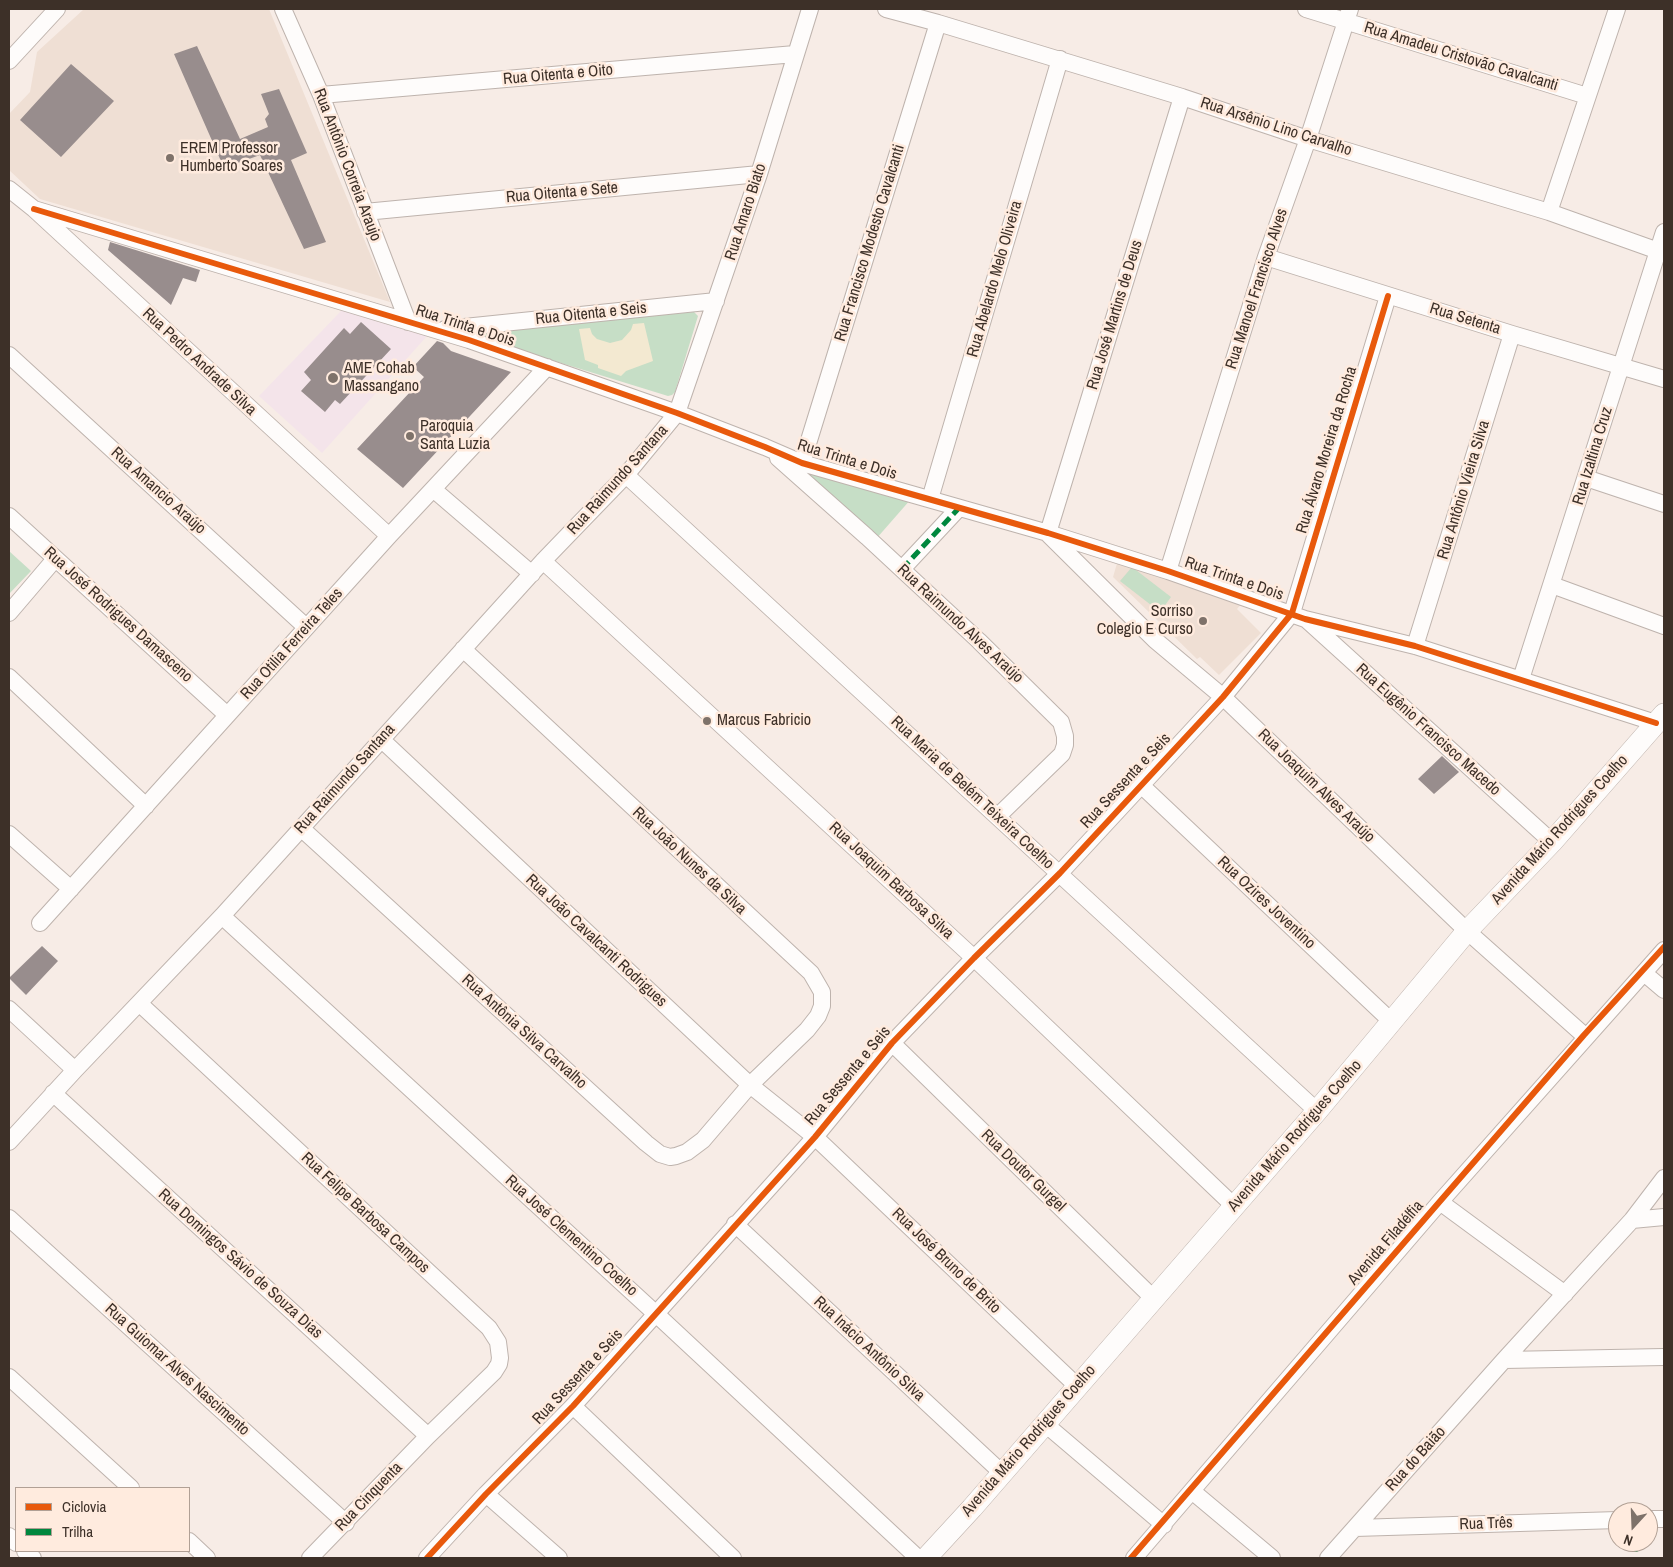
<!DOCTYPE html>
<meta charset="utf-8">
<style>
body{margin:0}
#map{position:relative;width:1673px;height:1567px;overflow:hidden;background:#f7ece6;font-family:"Archivo Narrow",sans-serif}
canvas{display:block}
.frame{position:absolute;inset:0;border:10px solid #3d3028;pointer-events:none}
.legend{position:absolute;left:15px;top:1487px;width:175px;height:65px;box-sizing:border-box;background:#ffebde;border:1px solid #b1a095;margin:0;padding:6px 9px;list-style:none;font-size:15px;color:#3d3028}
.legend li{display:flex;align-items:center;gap:10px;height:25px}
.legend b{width:25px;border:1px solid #b1a095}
.north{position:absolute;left:1608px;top:1502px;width:50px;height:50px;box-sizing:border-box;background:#ffebde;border:1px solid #b1a095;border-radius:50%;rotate:200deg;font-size:14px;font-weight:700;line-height:20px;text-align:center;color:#3d3028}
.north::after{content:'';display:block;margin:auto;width:18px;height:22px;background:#7e726a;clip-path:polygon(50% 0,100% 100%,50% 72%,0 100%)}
</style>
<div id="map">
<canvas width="1673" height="1567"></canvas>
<div class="frame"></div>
<ul class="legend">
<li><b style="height:6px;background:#e8590c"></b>Ciclovia</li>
<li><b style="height:6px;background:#00873e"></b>Trilha</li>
</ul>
<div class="north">N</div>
</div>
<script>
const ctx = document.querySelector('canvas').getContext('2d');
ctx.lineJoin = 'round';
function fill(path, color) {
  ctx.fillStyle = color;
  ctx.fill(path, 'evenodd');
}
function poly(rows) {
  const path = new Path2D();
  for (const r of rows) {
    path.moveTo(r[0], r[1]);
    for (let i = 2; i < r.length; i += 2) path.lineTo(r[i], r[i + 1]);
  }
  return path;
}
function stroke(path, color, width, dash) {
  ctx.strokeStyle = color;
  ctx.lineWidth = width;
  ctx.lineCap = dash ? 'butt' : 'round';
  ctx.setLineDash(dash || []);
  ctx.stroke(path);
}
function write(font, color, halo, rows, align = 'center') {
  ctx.font = font + ' "Archivo Narrow",sans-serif';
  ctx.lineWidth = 5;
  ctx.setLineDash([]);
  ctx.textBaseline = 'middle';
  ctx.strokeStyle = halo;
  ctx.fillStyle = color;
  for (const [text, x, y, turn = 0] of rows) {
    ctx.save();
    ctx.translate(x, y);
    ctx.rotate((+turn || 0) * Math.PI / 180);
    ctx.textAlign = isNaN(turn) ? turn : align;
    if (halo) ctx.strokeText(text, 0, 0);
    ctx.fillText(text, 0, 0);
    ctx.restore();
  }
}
const education = poly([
 [84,9,269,9,390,302,40,199,9,170,9,114,30,92,37,52],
 [1118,560,1242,603,1237,609,1261,633,1219,675,1200,657,1197,659,1113,577]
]);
const medical = poly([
 [343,309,428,335,322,453,259,396]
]);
const green = poly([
 [694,312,698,316,675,392,672,395,668,396,480,338,479,334,482,331],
 [796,467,911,499,876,539],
 [9,551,31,571,9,594],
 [1132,567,1171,597,1160,612,1120,581]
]);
const sand = poly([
 [644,323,653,361,626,371,621,376,598,368,598,365,585,360,579,329,590,328,592,334,597,339,610,343,622,340,631,330,633,324]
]);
const building = poly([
 [197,46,240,139,268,127,265,119,269,114,261,94,279,89,307,153,291,160,326,242,304,249,260,155,224,168,174,54],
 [71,64,114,101,61,157,20,120],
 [110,242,200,270,196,282,183,278,171,305,108,250],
 [361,322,391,349,340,404,335,400,325,412,301,391,311,380,304,372,344,328,350,334],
 [437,341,443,343,451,351,511,372,403,488,357,449,424,377,413,367],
 [1442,756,1459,772,1434,794,1418,779],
 [42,946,58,961,26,995,9,978]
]);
const minor = poly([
 [283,9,321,95,408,322],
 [886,9,938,23,1182,97,1308,139,1549,212,1664,253],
 [1306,9,1587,96],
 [9,61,57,9],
 [321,95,795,54],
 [9,189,34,209,389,536],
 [34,209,469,340,677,413,765,447,802,463,1048,533,1168,571,1305,619,1415,646,1656,723],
 [365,212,759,174],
 [1549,212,1617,9],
 [1266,257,1512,334,1664,379],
 [445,329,716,301],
 [9,355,306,627],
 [778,458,867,537,979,641,1061,722,1065,736,1065,745,1062,754,998,816],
 [802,463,938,23],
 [626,475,1317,1111],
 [1586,478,1664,504],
 [433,489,532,574],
 [930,499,1060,59],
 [9,516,227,715],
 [1048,533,1182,97],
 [1049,535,1155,640,1223,697,1467,931,1586,1037],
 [543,561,974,958,1234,1206],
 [902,569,958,509],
 [1168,571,1266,257,1308,139,1350,9],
 [1552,585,1664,626],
 [9,613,55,559],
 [1307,620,1552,842],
 [1415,646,1512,334],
 [9,677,146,806],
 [1521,679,1664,232],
 [382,740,750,1085,815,1137,1077,1386],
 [1141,785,1392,1022],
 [301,828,646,1143,660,1154,670,1157,676,1156,687,1152,703,1140,750,1085,807,1030,818,1016,822,1006,822,992,811,973,463,649],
 [9,834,71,889],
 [222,916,655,1313,918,1558],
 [40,923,389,536,547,367],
 [1644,973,1664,990],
 [139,1003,489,1328,498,1342,500,1358,499,1364,494,1372,428,1436,310,1558],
 [9,1009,75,1070],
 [892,1043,1154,1299],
 [53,1093,428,1436],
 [9,1142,75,1070,222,916,543,561,626,475,677,413,759,174,810,9],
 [1440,1202,1565,1294],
 [9,1218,346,1523],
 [1632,1220,1664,1217],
 [735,1224,1002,1473],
 [1504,1360,1664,1357],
 [9,1377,131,1488],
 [573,1406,733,1558],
 [1044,1423,1164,1525],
 [1192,1491,1272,1558],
 [486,1494,559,1558],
 [1648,1519,1664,1519],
 [1355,1528,1618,1520],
 [9,1536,16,1543],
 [189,1541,207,1558],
 [25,1551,33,1558],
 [427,1558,486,1494,573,1406,815,1137,892,1043,974,958,1060,873,1223,697,1292,613,1388,296],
 [1134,1558,1440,1202,1664,950],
 [1328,1558,1504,1360,1632,1220,1664,1178]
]);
const major = poly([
 [926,1558,972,1508,1317,1111,1467,931,1552,842,1664,714]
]);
const quiet = poly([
 [902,569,958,509],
 [1635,1542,1635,1558]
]);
const cycleway = poly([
 [34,209,469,340,677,413,765,447,802,463,1048,533,1168,571,1305,619,1415,646,1656,723],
 [427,1558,486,1494,573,1406,815,1137,892,1043,974,958,1060,873,1223,697,1292,613,1388,296],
 [1131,1558,1584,1035,1664,947]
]);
const markers = [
 [170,158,5,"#7e726a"],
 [333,378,6,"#7e726a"],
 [410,436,5,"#7e726a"],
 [1203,621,5,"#7e726a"],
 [707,721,5,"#7e726a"]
];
const streetNames = [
 ["Rua Amadeu Cristovão Cavalcanti",1461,57,17],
 ["Rua Oitenta e Oito",558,75,-5],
 ["Rua Arsênio Lino Carvalho",1276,127,18],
 ["Rua Antônio Correia Araujo",347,165,69],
 ["Rua Oitenta e Sete",562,193,-5],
 ["Rua Amaro Biato",746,212,-72],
 ["Rua Francisco Modesto Cavalcanti",870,243,-73],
 ["Rua Abelardo Melo Oliveira",995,279,-74],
 ["Rua Manoel Francisco Alves",1257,289,-72],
 ["Rua Oitenta e Seis",591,314,-6],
 ["Rua José Martins de Deus",1115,315,-73],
 ["Rua Setenta",1465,319,17],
 ["Rua Trinta e Dois",465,326,18],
 ["Rua Pedro Andrade Silva",199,362,43],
 ["Rua Álvaro Moreira da Rocha",1327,450,-73],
 ["Rua Izaltina Cruz",1593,456,-73],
 ["Rua Trinta e Dois",847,460,17],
 ["Rua Raimundo Santana",618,480,-48],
 ["Rua Antônio Vieira Silva",1464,490,-73],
 ["Rua Amancio Araújo",158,491,42],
 ["Rua Trinta e Dois",1234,579,19],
 ["Rua José Rodrigues Damasceno",118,615,42],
 ["Rua Raimundo Alves Araújo",960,624,43],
 ["Rua Otilia Ferreira Teles",292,644,-48],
 ["Rua Eugênio Francisco Macedo",1428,730,42],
 ["Rua Raimundo Santana",345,779,-48],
 ["Rua Sessenta e Seis",1126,781,-47],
 ["Rua Joaquim Alves Araújo",1316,786,44],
 ["Rua Maria de Belém Teixeira Coelho",972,793,43],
 ["Avenida Mário Rodrigues Coelho",1560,830,-48],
 ["Rua João Nunes da Silva",689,861,43],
 ["Rua Joaquim Barbosa Silva",891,881,43],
 ["Rua Ozires Joventino",1266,903,43],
 ["Rua João Cavalcanti Rodrigues",596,941,43],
 ["Rua Antônia Silva Carvalho",524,1032,42],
 ["Rua Sessenta e Seis",848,1076,-50],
 ["Avenida Mário Rodrigues Coelho",1295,1136,-49],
 ["Rua Doutor Gurgel",1023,1171,44],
 ["Rua Felipe Barbosa Campos",365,1213,43],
 ["Rua José Clementino Coelho",571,1236,42],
 ["Avenida Filadélfia",1386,1243,-49],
 ["Rua José Bruno de Brito",946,1261,44],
 ["Rua Domingos Sávio de Souza Dias",240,1264,42],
 ["Rua Inácio Antônio Silva",869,1349,43],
 ["Rua Guiomar Alves Nascimento",177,1370,42],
 ["Rua Sessenta e Seis",578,1377,-47],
 ["Avenida Mário Rodrigues Coelho",1029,1441,-49],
 ["Rua do Baião",1416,1459,-48],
 ["Rua Cinquenta",369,1497,-46],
 ["Rua Três",1486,1524,-2]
];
const poiNames = [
 ["EREM Professor",180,149],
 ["Humberto Soares",180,167],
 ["AME Cohab",344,369],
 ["Massangano",344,387],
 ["Paroquia",420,427],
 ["Santa Luzia",420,445],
 ["Sorriso",1193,612,"right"],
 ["Colegio E Curso",1193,630,"right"],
 ["Marcus Fabricio",717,721]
];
fill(education, '#efdfd4');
fill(medical, '#f4e4ea');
fill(green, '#c6dec6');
fill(sand, '#f3e9d1');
fill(building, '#988d8d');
stroke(minor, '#beb3ad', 18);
stroke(major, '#beb3ad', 22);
stroke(minor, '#fefcfb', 16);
stroke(major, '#fefcfb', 21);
stroke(quiet, '#00873e', 5, [10, 5]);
stroke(cycleway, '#e8590c', 6);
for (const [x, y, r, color] of markers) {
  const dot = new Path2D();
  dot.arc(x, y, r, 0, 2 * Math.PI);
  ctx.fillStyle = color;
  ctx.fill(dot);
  stroke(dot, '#ffebde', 2);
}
write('16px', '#3d3028', '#ffebde', streetNames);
write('16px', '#3d3028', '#ffebde', poiNames, 'left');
</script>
